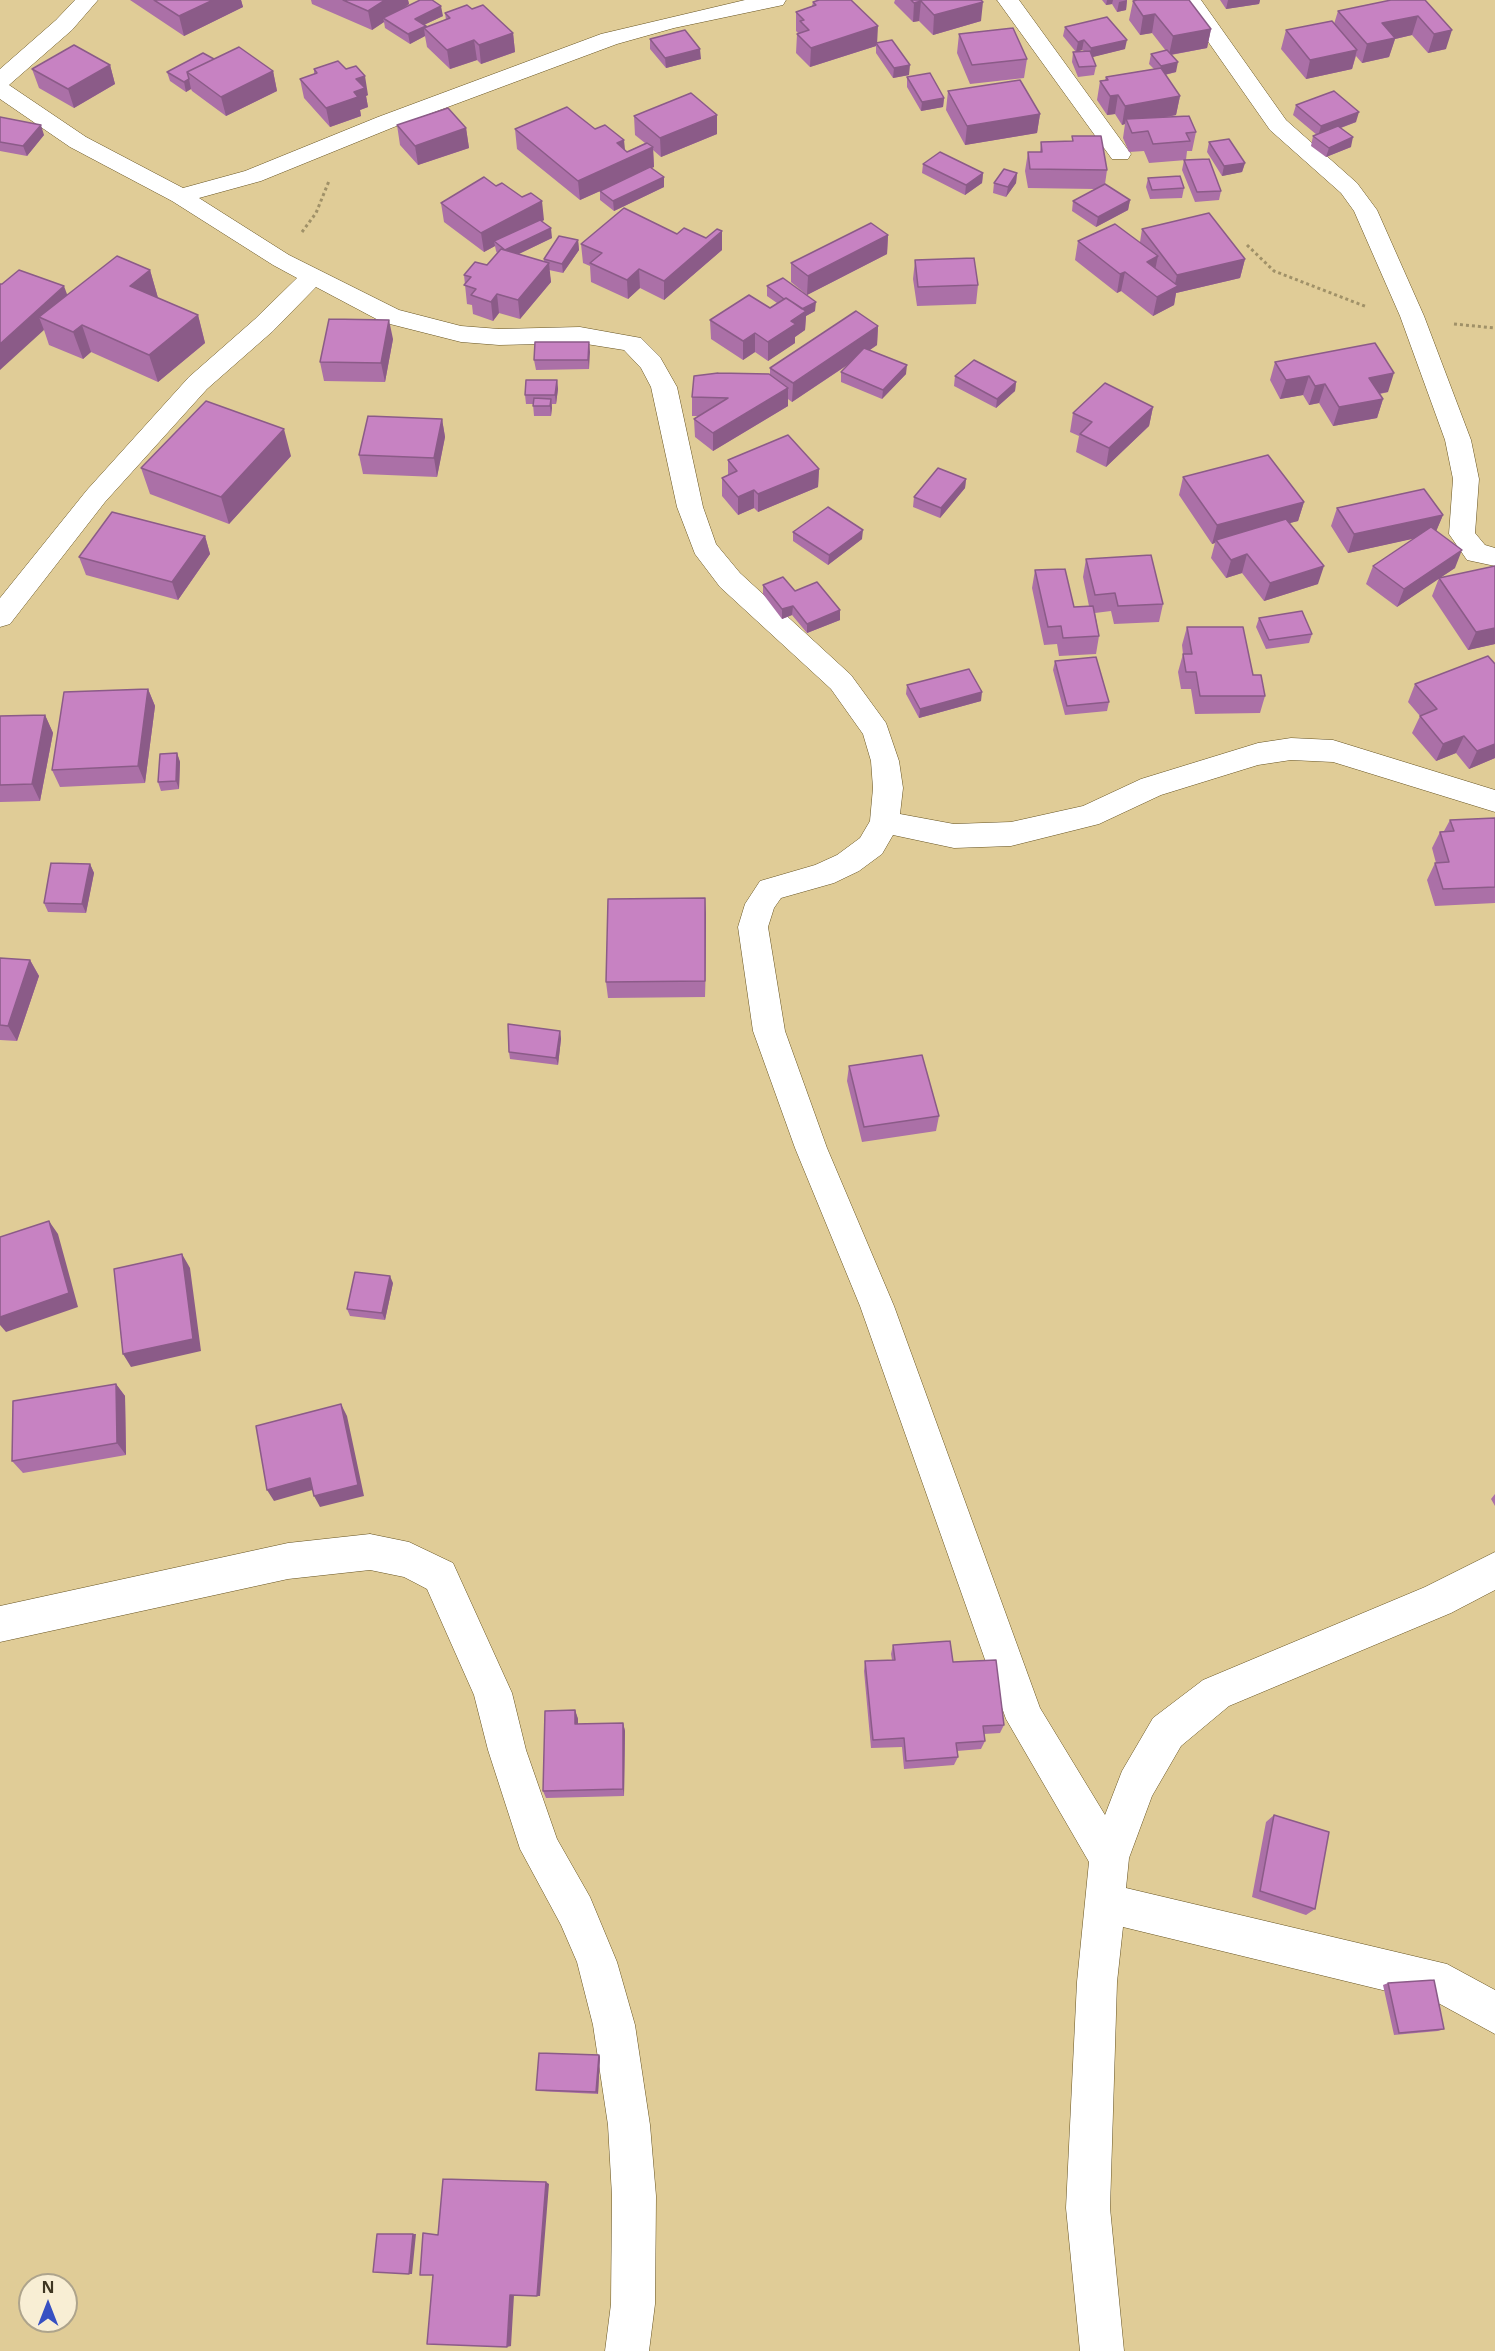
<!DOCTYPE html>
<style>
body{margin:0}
#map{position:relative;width:1495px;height:2351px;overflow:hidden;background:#e0cc97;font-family:"Open Sans",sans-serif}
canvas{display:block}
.north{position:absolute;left:18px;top:2273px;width:60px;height:60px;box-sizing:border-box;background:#f8eed4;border:2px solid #aea48c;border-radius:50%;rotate:0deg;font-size:16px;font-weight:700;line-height:24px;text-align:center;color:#3f3621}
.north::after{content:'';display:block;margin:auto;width:21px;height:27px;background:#3750c2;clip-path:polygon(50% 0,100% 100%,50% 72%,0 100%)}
</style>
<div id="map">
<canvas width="1495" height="2351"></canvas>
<div class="north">N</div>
</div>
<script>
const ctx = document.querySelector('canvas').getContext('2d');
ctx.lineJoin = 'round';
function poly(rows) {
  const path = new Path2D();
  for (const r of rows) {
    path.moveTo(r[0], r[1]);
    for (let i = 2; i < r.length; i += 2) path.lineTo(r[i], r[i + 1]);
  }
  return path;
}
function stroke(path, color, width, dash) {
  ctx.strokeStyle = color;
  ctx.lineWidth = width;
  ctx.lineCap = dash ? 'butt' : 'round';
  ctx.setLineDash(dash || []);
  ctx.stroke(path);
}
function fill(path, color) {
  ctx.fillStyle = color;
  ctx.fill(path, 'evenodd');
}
const path = poly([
 [302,232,316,213,329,181],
 [1247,245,1274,271,1367,307],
 [1454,324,1495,328]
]);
const minor = poly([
 [75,0,98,0,72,30,9,85,86,137,183,188,245,171,378,117,601,34,745,0,786,0,783,5,674,28,617,44,394,127,261,181,199,198,289,255,399,310,461,326,499,329,580,327,641,338,660,357,677,387,703,507,716,544,740,573,851,675,886,723,899,761,903,788,900,814,954,824,1011,822,1083,806,1141,779,1258,743,1291,738,1333,740,1495,790,1495,812,1333,762,1291,760,1258,765,1161,795,1099,824,1011,846,954,848,893,835,882,854,859,871,834,883,781,898,774,908,768,927,785,1031,827,1148,894,1306,1040,1708,1105,1815,1122,1771,1153,1718,1203,1680,1425,1587,1495,1552,1495,1590,1451,1613,1229,1706,1181,1746,1152,1796,1129,1858,1126,1888,1447,1964,1495,1990,1495,2034,1440,2004,1123,1927,1117,1982,1110,2208,1124,2351,1080,2351,1066,2208,1077,1982,1089,1862,1006,1719,860,1306,795,1148,753,1031,738,927,745,904,760,881,815,865,837,855,860,838,870,821,873,788,871,761,863,734,831,689,720,587,695,554,677,507,651,387,641,368,624,350,580,343,499,345,461,342,382,322,316,287,273,331,207,389,105,502,10,624,0,627,0,598,87,490,189,377,255,319,297,278,273,265,172,201,70,147,0,99,0,69,56,20,75,0],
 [997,0,1019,0,1131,154,1128,159,1112,159,997,0],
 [1179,0,1201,0,1286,120,1357,183,1377,210,1424,316,1471,440,1479,479,1475,533,1485,545,1495,548,1495,566,1467,560,1449,534,1453,479,1445,440,1400,316,1354,211,1341,193,1270,130,1179,0],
 [370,1534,409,1542,453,1563,512,1693,526,1750,557,1839,590,1897,617,1962,635,2025,650,2125,656,2196,655,2304,649,2351,605,2351,611,2304,612,2196,608,2125,593,2025,577,1962,561,1925,520,1849,488,1750,474,1695,427,1589,404,1577,370,1570,288,1579,0,1642,0,1606,288,1543,370,1534]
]);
const wall = poly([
 [130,0,241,0,243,7,184,36],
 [311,0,408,0,409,4,404,8,443,16,424,25,426,27,446,20,445,13,472,9,513,33,515,52,481,64,477,60,450,69,427,47,425,36,410,44,385,28,384,22,372,30,312,4],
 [895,0,981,0,981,21,933,35,919,21,913,22,894,3],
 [1102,0,1127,0,1126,10,1117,12,1112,4,1106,5],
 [1220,0,1260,0,1259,4,1226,9],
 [1425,0,1446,49,1428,53,1412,35,1395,39,1389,57,1362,63,1356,56,1352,69,1306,79,1281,49,1286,30,1334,24,1338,11],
 [1133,1,1211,29,1207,48,1171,55,1176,72,1165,75,1180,96,1176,115,1167,117,1196,132,1192,151,1187,151,1186,160,1149,163,1144,151,1129,152,1123,138,1125,124,1122,125,1115,114,1107,115,1097,100,1100,81,1105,80,1106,77,1154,69,1149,64,1151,54,1166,51,1152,33,1140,35,1129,20],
 [813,2,877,43,909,75,893,78,876,53,876,46,810,67,796,53,797,34,799,34,796,31,796,12,812,6],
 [1065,27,1125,49,1092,57,1096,66,1094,75,1078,77,1072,62,1073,52,1084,51,1082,50,1076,52,1063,36],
 [959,34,1027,59,1024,78,970,84,957,53],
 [650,39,701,59,666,68,650,49],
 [214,59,273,71,277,91,226,116,192,91,191,89,186,92,170,81,167,72],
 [110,65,115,84,74,108,39,88,32,69],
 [314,69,346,69,368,95,366,96,368,107,360,110,361,116,330,127,304,98,300,79,314,74],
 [907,77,944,98,943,107,921,111,907,87],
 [948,91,1040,114,1037,133,965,145,946,110],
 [1296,105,1356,122,1341,128,1351,147,1326,157,1311,146,1313,136,1317,135,1293,115],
 [717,115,717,134,661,157,653,150,654,167,651,168,664,187,614,211,600,200,600,191,580,200,517,149,515,129,595,129,627,152,645,143,635,135,634,116],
 [0,117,44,135,27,156,0,151],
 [397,125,466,128,469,148,418,165,400,145],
 [1072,136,1107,170,1105,184,1130,200,1128,210,1096,227,1072,211,1073,201,1095,189,1028,188,1025,171,1028,152,1040,152,1041,142,1072,141],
 [1209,142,1245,163,1242,172,1222,176,1207,152],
 [1184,160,1221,191,1219,200,1195,202,1182,170],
 [923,164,983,173,982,183,965,195,922,173],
 [1017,173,1016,183,1006,197,993,193,994,183],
 [1148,178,1184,188,1182,198,1150,199,1146,187],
 [441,203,544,220,542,221,552,238,519,254,544,262,544,259,578,240,579,250,563,273,549,270,551,282,520,319,499,313,493,321,473,314,472,305,467,304,464,275,487,265,497,253,496,251,495,246,484,252,444,222],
 [1142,229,1245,259,1240,278,1176,293,1174,305,1153,316,1121,291,1117,293,1075,260,1078,241,1140,242],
 [677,234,722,250,664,300,640,288,628,299,591,282,590,266,583,263,581,244],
 [888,235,887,254,807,295,791,282,791,263],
 [915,260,978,285,976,304,917,306,913,279],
 [150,270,158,298,198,315,205,343,158,382,91,352,83,359,49,345,44,330,0,284,67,295],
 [767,286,815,311,806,316,805,330,795,337,795,343,768,361,755,352,743,360,711,339,710,320,770,308,777,303,767,296],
 [878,326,877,345,870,350,906,374,882,399,841,382,841,372,849,364,792,402,788,399,788,406,713,451,695,437,694,419,698,416,692,416,692,397,770,374,770,368],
 [393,339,385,382,324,381,320,362],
 [589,342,589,369,536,370,534,360],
 [1275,362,1388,392,1380,394,1383,399,1377,418,1333,426,1319,403,1309,405,1303,395,1280,399,1270,380],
 [955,376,1016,382,1015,391,996,408,954,386],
 [557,380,558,389,556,404,552,404,551,416,534,416,533,404,526,404,525,395],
 [1153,407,1149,426,1106,467,1076,452,1079,436,1070,432,1073,413],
 [442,419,445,437,437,477,363,474,359,455],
 [291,456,229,524,150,494,141,468],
 [728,460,819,469,818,487,758,512,754,508,738,515,722,496,722,478,728,475],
 [1183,477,1304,502,1298,521,1289,523,1318,584,1264,601,1242,573,1226,578,1211,558,1215,543,1212,544,1179,495],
 [966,479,965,488,940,518,913,507,914,497],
 [1337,508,1443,515,1436,531,1455,568,1439,578,1495,566,1495,644,1468,650,1432,596,1439,578,1397,607,1366,584,1373,566,1415,538,1348,553,1331,526],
 [793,532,862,539,828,565,793,541],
 [205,536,210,554,178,600,86,575,79,557],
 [1086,559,1163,604,1159,622,1114,624,1111,611,1095,613,1099,636,1096,654,1059,656,1057,644,1044,645,1032,588,1035,570,1074,607,1089,606,1083,577],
 [763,585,795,591,840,610,840,620,807,633,792,615,782,619,763,594],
 [1259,618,1312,634,1309,643,1266,649,1256,627],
 [1187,627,1253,675,1265,696,1260,713,1195,714,1191,689,1181,689,1178,672,1183,654,1182,645],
 [1055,661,1109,702,1107,711,1065,715,1053,670],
 [1495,664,1495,758,1469,769,1456,753,1436,761,1412,733,1420,716,1408,702,1415,684],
 [907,685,981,701,919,718,906,694],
 [148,689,155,706,145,783,60,787,52,770],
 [45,715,53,733,40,801,0,802,0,716],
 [177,753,180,762,179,789,161,791,158,782],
 [1495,818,1495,903,1435,906,1427,880,1435,863,1436,863,1432,848,1440,832,1444,831,1450,820],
 [90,864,94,873,86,913,48,912,44,903],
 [706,914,705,997,608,998,606,982],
 [0,958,30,960,39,976,17,1041,0,1040],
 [560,1031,561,1039,558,1065,510,1059,509,1052],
 [849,1066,939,1116,936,1131,862,1142,847,1081],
 [393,1283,385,1320,350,1316,347,1309],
 [116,1384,125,1396,126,1455,23,1473,12,1461],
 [1495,1494,1495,1506,1491,1499],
 [893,1645,953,1662,1004,1725,1000,1733,984,1734,985,1741,981,1749,957,1751,958,1757,954,1765,904,1769,902,1747,871,1748,864,1671,865,1661,892,1660,891,1654],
 [575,1710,578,1719,578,1724,623,1723,625,1731,624,1796,546,1798,543,1791],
 [1274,1815,1315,1909,1306,1915,1252,1897,1266,1822],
 [1388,1983,1444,2029,1438,2031,1394,2035,1383,1985],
 [599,2055,600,2057,598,2094,538,2091,536,2090]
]);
const shadedWall = poly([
 [213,0,241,0,243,7,184,36,179,16],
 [385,0,408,0,409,4,386,20,383,18,384,22,372,30,368,11],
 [1107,0,1113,0,1112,4,1106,5],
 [1127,0,1126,10,1117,12,1119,2],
 [1228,0,1260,0,1259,4,1226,9],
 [921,1,919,21,913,22,914,3],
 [983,2,981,21,933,35,934,15],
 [441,6,443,16,417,28,415,19],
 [1155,14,1152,33,1140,35,1143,16],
 [1418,16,1412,35,1395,39,1389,57,1362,63,1367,44,1382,23],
 [426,26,426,30,424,28,425,36,410,44,408,34],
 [878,26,877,45,876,43,876,46,810,67,811,48],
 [1211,29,1207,48,1169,55,1173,36],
 [1452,30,1446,49,1428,53,1434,34],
 [513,33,515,52,481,64,479,45],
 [474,40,477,60,450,69,447,50],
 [1084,40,1082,50,1076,52,1078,42],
 [1127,40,1125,49,1089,58,1091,48],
 [700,49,701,59,666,68,665,58],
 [1357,50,1352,69,1306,79,1310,60],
 [1178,62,1176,72,1159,76,1161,66],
 [110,65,115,84,74,108,68,89],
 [910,65,909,75,893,78,894,68],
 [273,71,277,91,226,116,221,97],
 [365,76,368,95,366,96,368,107,360,110,361,116,330,127,326,108,354,92,356,79],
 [189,79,191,89,186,92,184,82],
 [1118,95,1115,114,1107,115,1110,96],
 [1180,96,1176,115,1128,124,1126,119,1125,124,1122,125,1125,106],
 [944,98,943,107,921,111,922,102],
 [1359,112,1356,122,1318,136,1321,126],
 [1040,114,1037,133,965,145,967,126],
 [717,115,717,134,661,157,660,138],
 [41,125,44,135,27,156,23,146],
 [466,128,469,148,418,165,415,146],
 [1353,137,1351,147,1326,157,1329,148],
 [624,140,626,159,617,143],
 [653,147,654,167,580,200,578,181],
 [1245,163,1242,172,1222,176,1224,166],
 [983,173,982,183,965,195,966,185],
 [1017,173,1016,183,1006,197,1008,187],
 [664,177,664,187,614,211,613,201],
 [1130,200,1128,210,1096,227,1098,217],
 [542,201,544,220,498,244,494,241,495,246,484,252,481,233],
 [551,228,552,238,506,260,505,250],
 [722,231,722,250,664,300,664,281],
 [888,235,887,254,807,295,808,276],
 [578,240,579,250,563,273,562,264],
 [1158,256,1154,275,1147,262],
 [1245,259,1240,278,1176,293,1174,305,1153,316,1157,297,1174,288,1177,275],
 [549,263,551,282,520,319,518,300],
 [639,269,640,288,628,299,627,280],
 [150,270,158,298,130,286],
 [1125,272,1121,291,1117,293,1120,274],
 [64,286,71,305,39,317,44,330,0,370,0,344],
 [497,294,499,313,493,321,491,302],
 [816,302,815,311,806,316,805,330,795,337,795,343,768,361,768,342,791,321,799,310],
 [198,315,205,343,158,382,149,355],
 [389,320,393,339,385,382,381,363],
 [82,325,91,352,83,359,73,332],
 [878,326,877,345,792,402,793,383],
 [755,333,755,352,743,360,743,341],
 [589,342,590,352,589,369,588,360],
 [907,365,906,374,882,399,883,390],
 [1394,373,1388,392,1363,396,1369,378],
 [1309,376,1303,395,1280,399,1286,380],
 [557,380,558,389,556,404,555,395],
 [1016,382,1015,391,996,408,997,399],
 [1325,384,1319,403,1309,405,1315,386],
 [788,388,788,406,713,451,713,433],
 [551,399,552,408,551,416,550,406],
 [1383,399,1377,418,1333,426,1339,407],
 [1153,407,1149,426,1106,467,1109,448],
 [442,419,445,437,437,477,434,458],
 [284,429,291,456,229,524,221,497],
 [819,469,818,487,758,512,758,494],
 [966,479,965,488,940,518,941,508],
 [754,490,754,508,738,515,738,497],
 [1304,502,1298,521,1217,542,1216,540,1215,543,1212,544,1217,525],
 [1443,515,1435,534,1348,553,1354,534],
 [863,530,862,539,828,565,829,555],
 [205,536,210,554,178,600,172,582],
 [1462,550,1455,568,1397,607,1404,589],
 [1247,554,1242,573,1226,578,1231,560],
 [1324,566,1318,584,1264,601,1270,583],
 [793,606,792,615,782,619,782,609],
 [840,610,840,620,807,633,807,624],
 [1495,628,1495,644,1468,650,1476,632],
 [148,689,155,706,145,783,138,766],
 [982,692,981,701,919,718,920,709],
 [45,715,53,733,40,801,32,784],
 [1464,736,1456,753,1436,761,1443,744],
 [1495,744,1495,758,1469,769,1477,751],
 [177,753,180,762,179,789,176,781],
 [90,864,94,873,86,913,82,904],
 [705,898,706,914,705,997],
 [30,960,39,976,17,1041,8,1026],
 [560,1031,561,1039,558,1065,556,1058],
 [49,1221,58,1234,78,1307,6,1332,0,1325,0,1317],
 [182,1254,190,1268,201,1351,131,1367,123,1354],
 [390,1276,393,1283,385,1320,382,1313],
 [116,1384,125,1396,126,1455,117,1443],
 [341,1404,347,1416,364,1496,320,1507,314,1496],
 [310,1478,316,1489,274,1501,267,1490],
 [575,1710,578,1719,578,1732,575,1724],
 [623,1723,625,1731,624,1796,623,1789],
 [599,2055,600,2057,598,2094,596,2092],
 [546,2182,549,2184,540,2296,537,2296],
 [413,2234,416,2234,412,2274,409,2274],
 [510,2295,514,2295,511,2346,507,2347]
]);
const building = poly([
 [154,0,213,0,179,16,154,0],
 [343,0,385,0,368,11,343,0],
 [420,0,432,0,441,6,415,19,426,26,408,34,383,18,420,0],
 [819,0,851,0,878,26,811,48,797,34,809,30,800,21,804,20,796,12,816,5,813,2,819,0],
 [911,0,981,0,983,2,934,15,921,1,914,3,911,0],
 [1137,0,1189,0,1211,29,1173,36,1155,14,1143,16,1133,1,1137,0],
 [1391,0,1425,0,1452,30,1434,34,1418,16,1382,23,1395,38,1367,44,1338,11,1391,0],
 [467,5,472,9,483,5,513,33,479,45,474,40,447,50,424,28,450,18,445,13,467,5],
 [1107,17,1127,40,1091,48,1084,40,1078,42,1065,27,1107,17],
 [1332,21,1357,50,1310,60,1286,30,1332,21],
 [1013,28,1027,59,972,65,959,34,1013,28],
 [685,30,700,49,665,58,650,39,685,30],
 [892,40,910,65,894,68,876,43,892,40],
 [74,45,110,65,68,89,32,69,74,45],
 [239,47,273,71,221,97,187,72,239,47],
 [1167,50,1178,62,1161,66,1151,54,1167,50],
 [1090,51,1096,66,1079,67,1073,52,1090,51],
 [203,53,214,59,187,72,189,79,184,82,167,72,203,53],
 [338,61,346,69,356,66,365,76,356,79,365,88,354,92,358,97,326,108,300,79,317,73,314,69,338,61],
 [1161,68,1180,96,1125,106,1118,95,1110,96,1100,81,1108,80,1106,77,1161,68],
 [930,73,944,98,922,102,907,77,930,73],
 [1020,80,1040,114,967,126,948,91,1020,80],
 [1334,91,1359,112,1321,126,1296,105,1334,91],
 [691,93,717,115,660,138,634,116,691,93],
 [567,107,595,129,605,125,624,140,617,143,627,152,647,143,653,147,578,181,515,129,567,107],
 [448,108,466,128,415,146,397,125,448,108],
 [1189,116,1196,132,1186,133,1190,141,1153,144,1148,131,1132,133,1126,119,1189,116],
 [0,117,41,125,23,146,0,142,0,117],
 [1338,126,1353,137,1329,148,1313,136,1338,126],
 [1072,136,1101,136,1107,170,1030,169,1028,152,1042,152,1041,142,1073,141,1072,136],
 [1229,139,1245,163,1224,166,1209,142,1229,139],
 [940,152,983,173,966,185,923,164,940,152],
 [1209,159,1221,191,1197,192,1184,160,1209,159],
 [650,167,664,177,613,201,600,191,650,167],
 [1004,169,1017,173,1008,187,994,183,1004,169],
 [1180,176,1184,188,1152,190,1148,178,1180,176],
 [484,177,496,186,502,183,522,197,531,193,542,201,481,233,441,203,484,177],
 [1105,184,1130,200,1098,217,1073,201,1105,184],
 [624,208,677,234,684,228,706,238,717,229,722,231,664,281,639,269,627,280,590,263,602,253,581,244,624,208],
 [1209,213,1245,259,1177,275,1142,229,1209,213],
 [540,220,551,228,505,250,494,241,540,220],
 [871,223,888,235,808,276,791,263,871,223],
 [1115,224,1158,256,1147,262,1178,286,1157,297,1125,272,1120,274,1078,241,1115,224],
 [559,236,578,240,562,264,544,259,559,236],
 [501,249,549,263,518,300,497,294,491,302,471,295,476,289,464,285,471,277,464,275,475,262,487,265,501,249],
 [117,256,150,270,130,286,198,315,149,355,82,325,73,332,39,317,117,256],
 [974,258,978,285,918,287,915,260,974,258],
 [19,270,64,286,0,344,0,284,2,284,19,270],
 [783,278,816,302,802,309,786,298,784,299,767,286,783,278],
 [749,295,770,308,786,298,806,311,791,321,796,324,768,342,755,333,743,341,710,320,749,295],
 [856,311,878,326,793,383,770,368,856,311],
 [329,319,389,320,381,363,320,362,329,319],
 [535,342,589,342,588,360,534,360,535,342],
 [1375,343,1394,373,1369,378,1383,399,1339,407,1325,384,1315,386,1309,376,1286,380,1275,362,1375,343],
 [864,348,907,365,883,390,841,372,864,348],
 [974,360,1016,382,997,399,955,376,974,360],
 [718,373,769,374,788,388,713,433,694,419,728,398,692,397,694,376,718,373],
 [526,380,557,380,555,395,525,395,526,380],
 [1105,383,1153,407,1109,448,1080,434,1092,422,1073,413,1105,383],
 [534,398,551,399,550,406,533,406,534,398],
 [206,401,284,429,221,497,141,468,206,401],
 [368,416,442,419,434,458,359,455,368,416],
 [788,435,819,469,758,494,754,490,738,497,722,478,737,471,728,460,788,435],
 [1268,455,1304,502,1217,525,1183,477,1268,455],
 [938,468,966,479,941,508,914,497,938,468],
 [1424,489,1443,515,1354,534,1337,508,1424,489],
 [828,507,863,530,829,555,793,532,828,507],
 [112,512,205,536,172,582,79,557,112,512],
 [1286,519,1324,566,1270,583,1247,554,1231,560,1216,540,1286,519],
 [1431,527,1462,550,1404,589,1373,566,1431,527],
 [1151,555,1163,604,1118,606,1115,593,1095,595,1086,559,1151,555],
 [1495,566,1495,628,1476,632,1439,578,1495,566],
 [1065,569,1074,607,1093,606,1099,636,1063,638,1061,626,1048,627,1035,570,1065,569],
 [783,577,795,591,817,582,840,610,807,624,793,606,782,609,763,585,783,577],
 [1302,611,1312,634,1269,640,1259,618,1302,611],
 [1187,627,1243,627,1253,675,1261,675,1265,696,1200,696,1196,672,1186,672,1183,654,1192,654,1187,627],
 [1488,656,1495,664,1495,744,1477,751,1464,736,1443,744,1420,716,1437,709,1415,684,1488,656],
 [1096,657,1109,702,1067,706,1055,661,1096,657],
 [969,669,982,692,920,709,907,685,969,669],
 [148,689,138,766,52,770,64,692,148,689],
 [45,715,32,784,0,785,0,716,45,715],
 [177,753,176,781,158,782,160,754,177,753],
 [1495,818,1495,887,1443,889,1435,863,1449,862,1440,832,1454,831,1450,820,1495,818],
 [51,863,90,864,82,904,44,903,51,863],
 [705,898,705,981,606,982,608,899,705,898],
 [0,958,30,960,8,1026,0,1025,0,958],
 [508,1024,560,1031,556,1058,509,1052,508,1024],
 [922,1055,939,1116,864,1127,849,1066,922,1055],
 [49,1221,69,1293,0,1317,0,1237,49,1221],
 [182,1254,193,1339,123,1354,114,1269,182,1254],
 [355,1272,390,1276,382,1313,347,1309,355,1272],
 [116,1384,117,1443,12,1461,13,1401,116,1384],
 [341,1404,358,1485,314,1496,310,1478,267,1490,256,1426,341,1404],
 [950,1641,953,1662,996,1660,1004,1725,983,1726,985,1741,956,1743,958,1757,906,1761,904,1738,873,1740,865,1661,895,1660,893,1645,950,1641],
 [575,1710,575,1724,623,1723,623,1789,543,1791,545,1711,575,1710],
 [1274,1815,1329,1832,1315,1909,1260,1891,1274,1815],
 [1434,1980,1444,2029,1399,2033,1388,1983,1434,1980],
 [539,2053,599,2055,596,2092,536,2090,539,2053],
 [443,2179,546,2182,537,2296,510,2295,507,2347,427,2344,433,2275,420,2275,423,2233,438,2235,443,2179],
 [377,2234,413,2234,409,2274,373,2272,377,2234]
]);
stroke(minor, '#665321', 1);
stroke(path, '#a09168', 3, [3, 3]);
fill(minor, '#fff');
fill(wall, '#ab70a7');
fill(shadedWall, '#8b5b88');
fill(building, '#c782c2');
stroke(building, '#8b5b88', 1.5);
</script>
